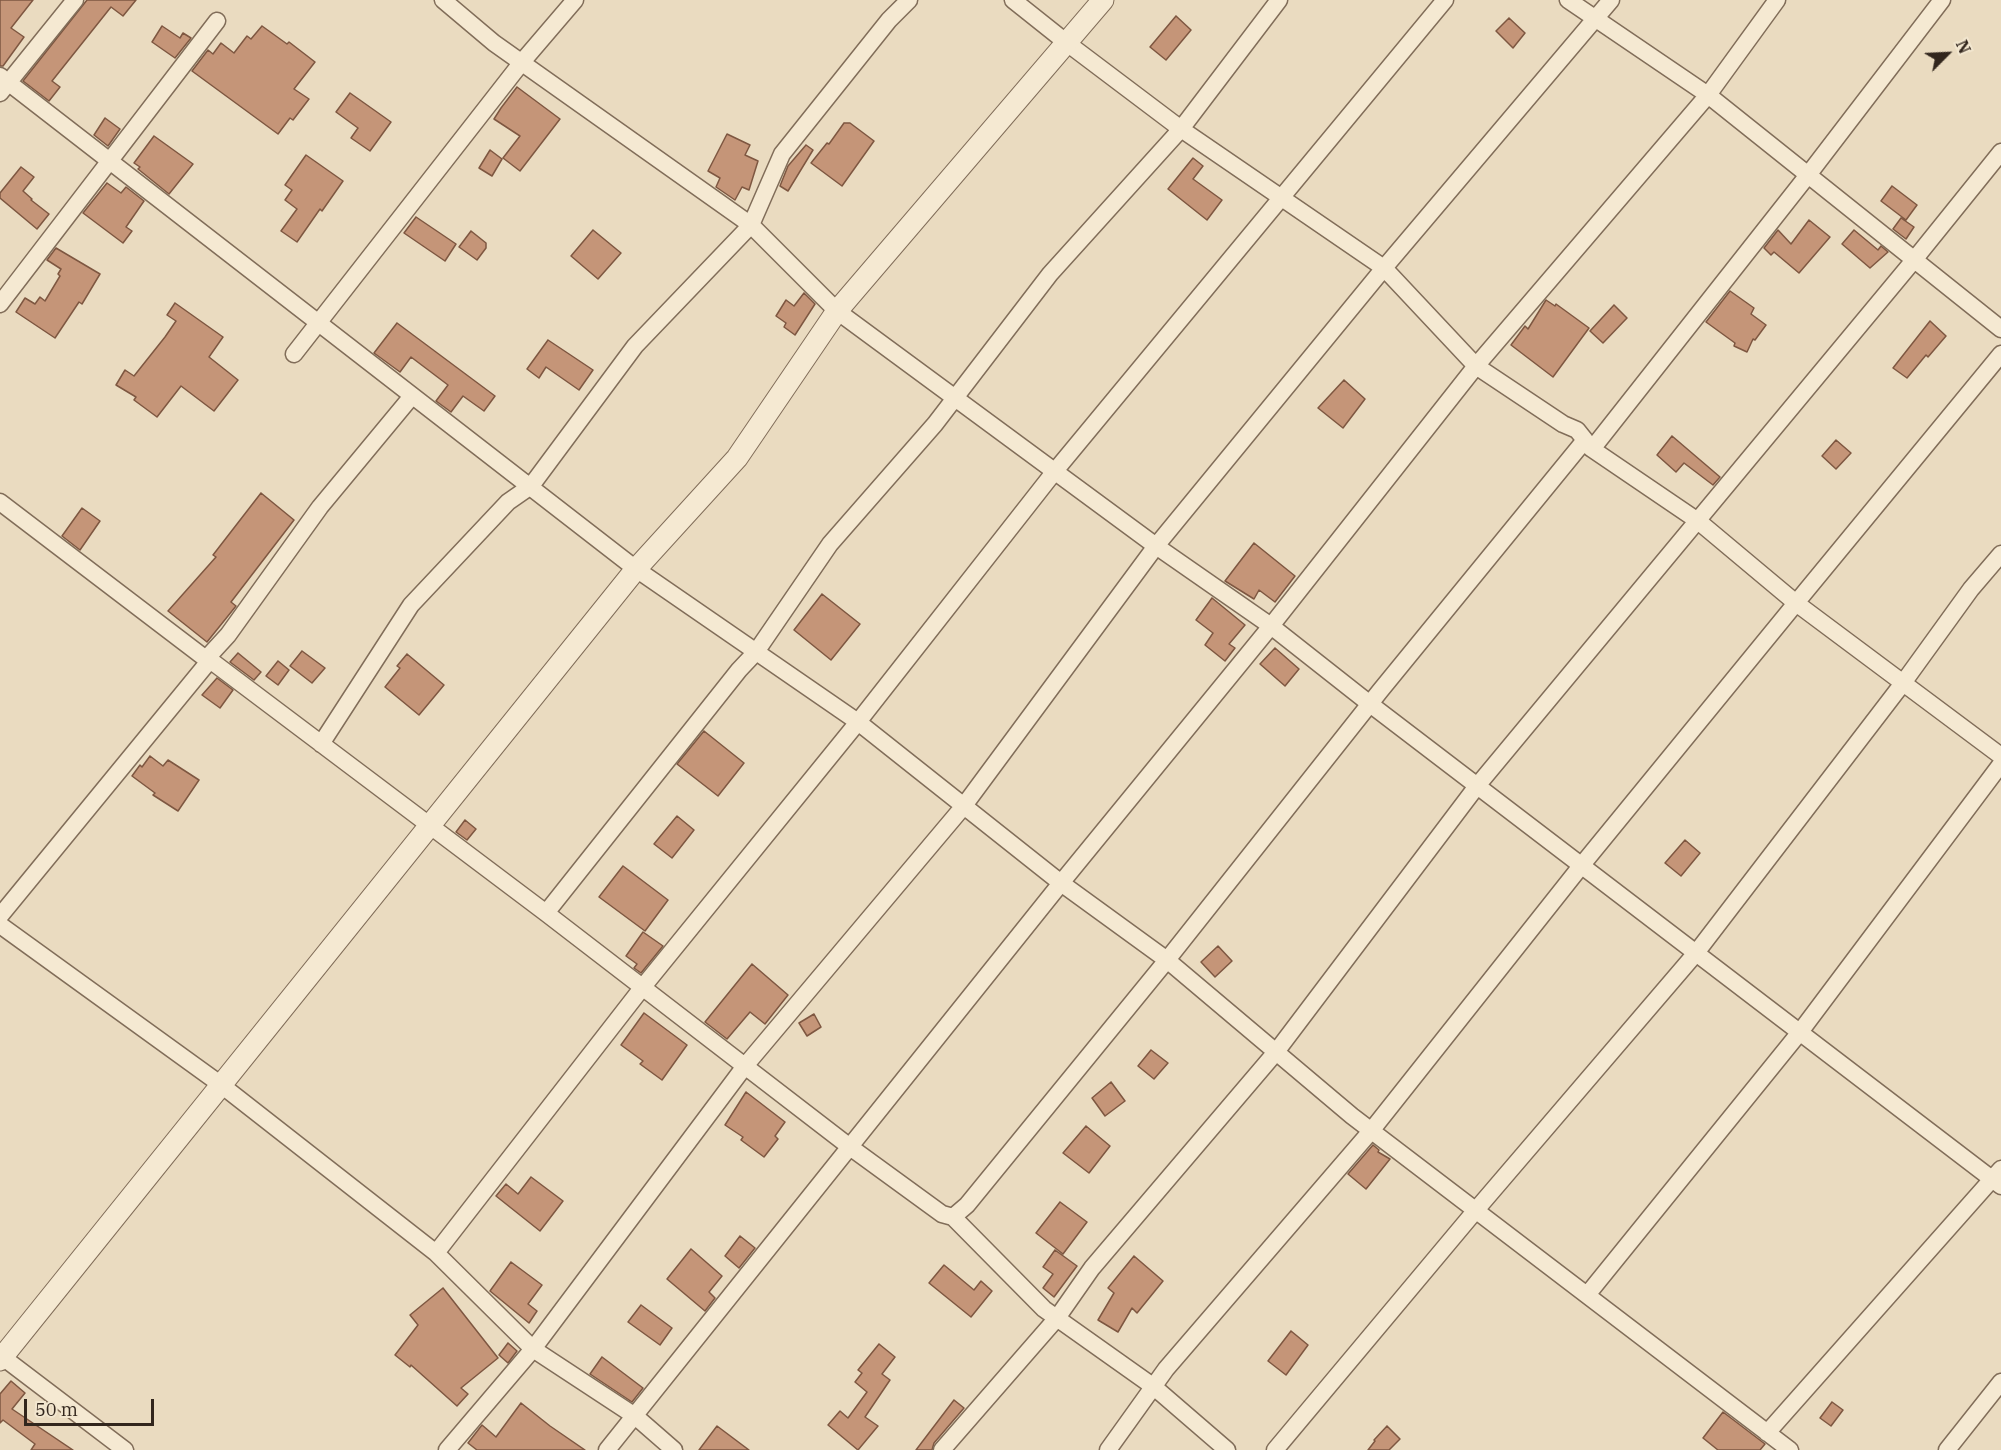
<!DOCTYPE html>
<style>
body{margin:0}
#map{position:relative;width:2001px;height:1450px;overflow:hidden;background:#eadbc0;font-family:"IBM Plex Serif",serif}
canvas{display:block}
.north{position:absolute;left:1917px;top:24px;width:60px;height:60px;-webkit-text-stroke:4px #f2e6cf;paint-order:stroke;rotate:66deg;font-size:16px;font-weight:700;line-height:24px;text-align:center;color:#32261d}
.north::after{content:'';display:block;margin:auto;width:21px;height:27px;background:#32261d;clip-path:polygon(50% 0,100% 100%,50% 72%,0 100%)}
.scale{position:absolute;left:24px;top:1399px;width:130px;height:27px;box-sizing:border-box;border:3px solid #32261d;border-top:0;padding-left:8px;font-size:18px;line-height:21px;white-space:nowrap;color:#32261d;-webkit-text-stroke:4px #f2e6cf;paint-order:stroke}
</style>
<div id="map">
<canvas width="2001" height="1450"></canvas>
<div class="north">N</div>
<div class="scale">50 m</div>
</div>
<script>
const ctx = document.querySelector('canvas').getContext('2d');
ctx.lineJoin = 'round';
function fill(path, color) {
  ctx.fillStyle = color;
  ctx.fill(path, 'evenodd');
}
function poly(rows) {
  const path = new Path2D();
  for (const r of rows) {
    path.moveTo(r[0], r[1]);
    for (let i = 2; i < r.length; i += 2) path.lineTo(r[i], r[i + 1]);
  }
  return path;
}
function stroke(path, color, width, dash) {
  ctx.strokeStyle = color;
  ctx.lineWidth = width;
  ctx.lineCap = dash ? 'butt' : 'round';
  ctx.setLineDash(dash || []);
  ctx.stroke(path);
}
const building = poly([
 [0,0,33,0,11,28,24,37,3,66,0,66,0,0],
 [87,0,136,0,123,16,111,7,52,81,60,87,49,101,23,81,87,0],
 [1176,16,1191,30,1166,60,1150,47,1176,16],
 [1509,18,1525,33,1513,48,1496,31,1509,18],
 [162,26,180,38,183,33,191,38,175,58,152,42,162,26],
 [262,26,287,44,289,42,315,62,294,89,309,99,293,120,290,118,278,134,192,71,208,50,213,54,221,43,234,53,247,36,251,39,262,26],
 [517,87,560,119,520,171,503,158,520,136,494,119,501,108,517,87],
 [350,93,391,122,370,151,351,138,358,128,336,112,350,93],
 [105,118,120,129,108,146,94,135,105,118],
 [844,123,850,123,874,141,842,186,811,163,827,143,829,144,844,123],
 [727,134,750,145,745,155,758,161,749,190,742,187,735,200,716,187,720,178,708,171,727,134],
 [154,136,193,164,169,194,138,169,140,167,134,163,154,136],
 [806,145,813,150,788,191,780,186,788,166,806,145],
 [490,150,502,159,492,176,479,168,490,150],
 [306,155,343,181,322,211,320,209,297,242,281,231,297,209,285,200,292,190,285,185,306,155],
 [1193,158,1203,166,1193,179,1222,200,1207,220,1168,189,1193,158],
 [21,167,34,177,23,191,32,199,31,200,49,214,37,229,0,198,0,193,21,167],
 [107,183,121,193,126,187,144,201,126,227,132,231,123,243,83,213,107,183],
 [1892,186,1917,205,1906,220,1881,201,1892,186],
 [416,217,456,244,445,261,404,233,416,217],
 [1901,218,1914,227,1906,239,1893,229,1901,218],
 [1809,220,1830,237,1799,273,1774,252,1771,255,1764,248,1778,230,1791,244,1809,220],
 [593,230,621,253,598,279,571,256,593,230],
 [1854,230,1878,250,1881,246,1888,252,1870,268,1842,244,1854,230],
 [471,231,486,243,486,248,477,260,459,247,471,231],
 [56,248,100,274,82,304,79,302,55,338,16,312,25,298,35,304,40,297,45,301,60,276,58,274,61,269,47,260,56,248],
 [1730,291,1754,308,1751,314,1766,325,1755,340,1753,339,1747,352,1734,346,1735,343,1706,322,1730,291],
 [804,293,815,304,795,335,784,327,786,323,776,316,786,300,794,306,804,293],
 [1546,300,1555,306,1556,304,1589,328,1553,377,1511,345,1525,326,1528,329,1546,300],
 [175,303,223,337,209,357,238,380,214,411,181,386,157,417,134,400,136,397,116,385,125,370,134,376,165,337,176,321,167,315,175,303],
 [1614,305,1627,318,1603,343,1590,331,1614,305],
 [1930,321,1946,336,1928,357,1926,355,1907,378,1893,368,1930,321],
 [397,323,495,396,484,411,463,396,451,412,436,401,448,385,411,357,400,372,374,353,397,323],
 [548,340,593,370,579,390,546,367,539,378,527,369,548,340],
 [1344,380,1365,399,1343,428,1318,408,1344,380],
 [1672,436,1720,477,1713,485,1684,463,1676,472,1657,455,1672,436],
 [1836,440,1851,453,1836,469,1822,456,1836,440],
 [261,493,294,520,231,602,236,606,207,642,168,611,216,557,213,555,261,493],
 [82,508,100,521,80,550,62,536,82,508],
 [1254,543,1295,576,1275,602,1259,590,1254,599,1225,581,1254,543],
 [822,594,860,624,831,660,794,630,822,594],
 [1212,598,1245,625,1229,644,1235,648,1225,661,1205,645,1213,633,1196,620,1212,598],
 [1275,648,1299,669,1285,686,1260,664,1275,648],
 [302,651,325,668,312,683,290,666,302,651],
 [238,653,261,672,254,680,230,662,238,653],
 [407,654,444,685,419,715,385,687,400,668,397,666,407,654],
 [278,661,289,670,278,685,266,676,278,661],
 [217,678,233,690,220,708,202,695,217,678],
 [704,731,744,763,718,796,677,764,704,731],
 [150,756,163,766,168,760,199,780,178,811,153,795,155,793,132,776,140,765,142,767,150,756],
 [677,816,694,830,672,858,654,844,677,816],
 [465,820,476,829,467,840,456,832,465,820],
 [1685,840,1700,853,1681,876,1665,863,1685,840],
 [623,866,668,900,645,931,599,897,623,866],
 [643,932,663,946,641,973,634,968,637,964,626,956,643,932],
 [1218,946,1232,961,1215,977,1201,962,1218,946],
 [752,964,788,995,765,1024,750,1012,727,1039,705,1022,752,964],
 [644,1013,687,1045,662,1080,640,1064,643,1061,621,1045,644,1013],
 [814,1014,821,1027,807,1036,799,1023,814,1014],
 [1151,1050,1168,1063,1154,1079,1138,1066,1151,1050],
 [1111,1082,1125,1101,1105,1116,1092,1098,1111,1082],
 [746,1092,785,1122,775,1136,778,1139,764,1157,741,1140,743,1137,725,1125,746,1092],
 [1086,1126,1110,1146,1089,1173,1063,1153,1086,1126],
 [1373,1145,1379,1150,1378,1152,1390,1159,1366,1189,1348,1174,1373,1145],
 [531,1177,563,1201,540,1231,496,1196,506,1184,518,1194,531,1177],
 [1060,1202,1087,1222,1063,1254,1036,1233,1060,1202],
 [740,1236,755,1248,739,1268,725,1256,740,1236],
 [691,1249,722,1276,709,1292,715,1298,705,1311,667,1279,691,1249],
 [1055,1250,1077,1266,1054,1297,1043,1288,1053,1274,1043,1267,1055,1250],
 [1134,1256,1163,1281,1137,1313,1132,1308,1118,1332,1098,1320,1114,1293,1108,1288,1134,1256],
 [511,1262,542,1285,528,1304,537,1311,529,1323,490,1291,511,1262],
 [944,1265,974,1290,981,1281,992,1291,971,1317,929,1283,944,1265],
 [443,1288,498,1358,461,1388,468,1394,457,1406,411,1365,410,1367,395,1355,418,1325,410,1315,443,1288],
 [641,1305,672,1328,660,1345,628,1322,641,1305],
 [1291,1331,1308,1345,1286,1375,1268,1361,1291,1331],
 [508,1343,517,1351,508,1363,499,1355,508,1343],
 [879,1344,895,1357,882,1374,890,1380,865,1417,878,1426,858,1450,828,1425,840,1411,848,1418,867,1392,855,1382,862,1373,858,1370,879,1344],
 [602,1357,643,1388,632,1402,590,1374,602,1357],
 [11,1381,25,1393,12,1409,73,1450,31,1450,35,1444,3,1420,0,1423,0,1394,11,1381],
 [954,1400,964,1408,934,1443,932,1450,916,1450,954,1400],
 [1832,1402,1843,1410,1831,1426,1820,1418,1832,1402],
 [521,1403,550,1426,585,1450,477,1450,468,1443,482,1425,496,1437,521,1403],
 [1723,1412,1765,1444,1760,1450,1718,1450,1703,1438,1723,1412],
 [717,1426,749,1450,699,1450,717,1426],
 [1387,1426,1400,1439,1389,1450,1368,1450,1375,1441,1374,1440,1387,1426]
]);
const minor = poly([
 [443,0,494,43,751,225,837,311,1156,546,1271,626,1370,704,2001,1186],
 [1568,0,1708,95,2001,329],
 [0,76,636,569,858,722,1061,883,1167,960,1352,1116,1790,1450],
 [0,93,75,0],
 [0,304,217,21],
 [294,354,522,62,575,0],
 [1584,442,1592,449,1808,175,1942,0],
 [1592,449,1698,521,1796,603,2001,354],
 [0,502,206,659,210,660,546,913,850,1147,942,1214,953,1217,967,1205,1167,960,1380,691,1585,440,1577,430,1563,424,1476,366,1384,268,1181,129,1067,43,1013,0],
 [206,659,228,635,320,507,412,396],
 [321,744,411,605,508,502,531,486,635,346,751,225,782,154,889,20,909,0],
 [546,913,739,670,756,652,830,544,935,424,1050,274,1181,129,1279,0],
 [0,916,210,660],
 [0,925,220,1084,436,1253,533,1349,635,1416,674,1450],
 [953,1217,1044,1309,1154,1387,1227,1450],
 [436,1253,642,988,858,722,1055,471,1445,0],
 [1587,1295,1800,1032,2001,764],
 [0,1355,125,1450],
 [1767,1433,2001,1169],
 [447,1450,533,1349,745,1066,963,807,1156,546,1384,268,1611,0],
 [607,1450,1061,883,1271,626,1476,366,1708,95,1777,0],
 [942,1450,1057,1318,1092,1268,1276,1052,1477,786,1914,260,2001,152],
 [1108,1450,1166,1369,1371,1131,1581,866,1796,603,2001,756],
 [1275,1450,1476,1210,1696,953,1903,683,1971,589,2001,554],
 [1947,1450,2001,1382]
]);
const tertiary = poly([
 [0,1360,636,569,737,458,837,311,1103,0]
]);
fill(building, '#c59578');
stroke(building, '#7e5741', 1.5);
stroke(minor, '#816d59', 19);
stroke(tertiary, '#816d59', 23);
stroke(minor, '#f5e9d2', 16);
stroke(tertiary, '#f5e9d2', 21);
</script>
